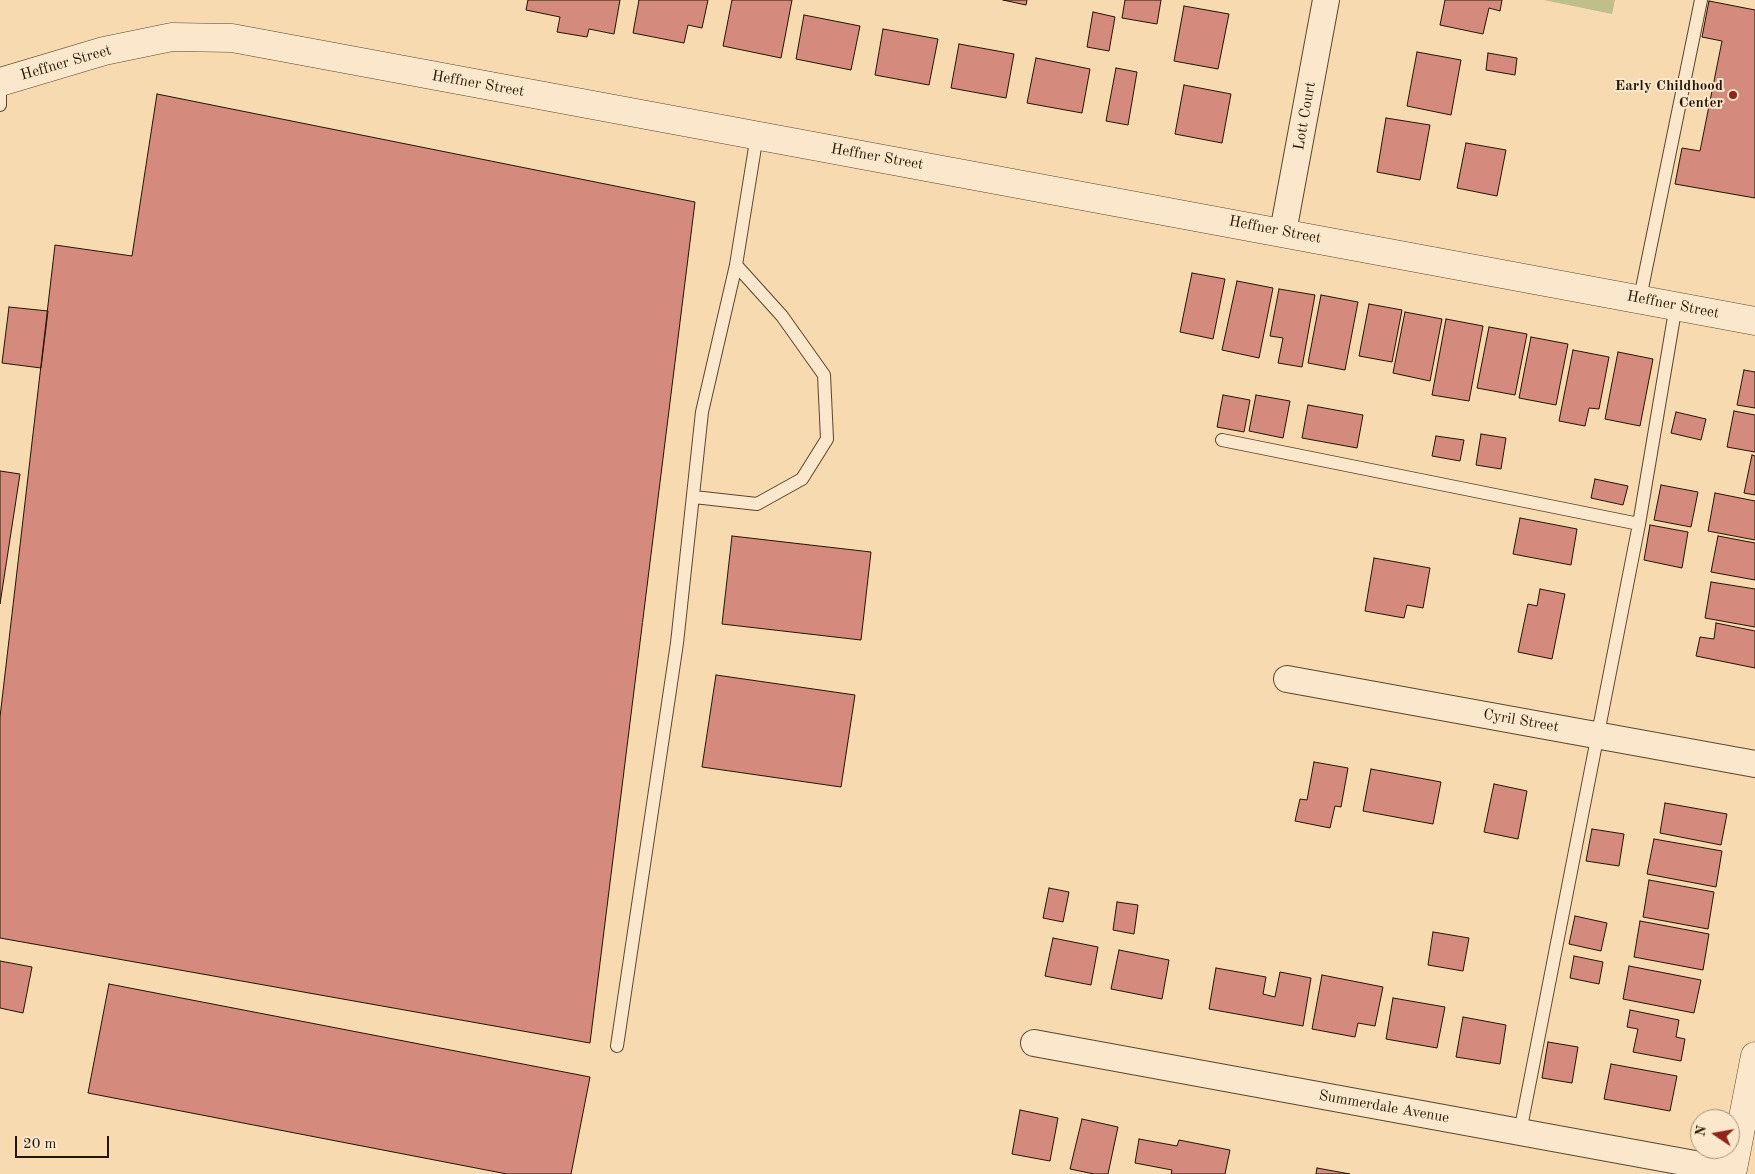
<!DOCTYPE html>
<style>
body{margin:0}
#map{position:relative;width:1755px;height:1174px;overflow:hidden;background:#f7dab0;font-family:"Old Standard TT",serif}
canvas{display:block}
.north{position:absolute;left:1690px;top:1109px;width:50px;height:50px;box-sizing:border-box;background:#fae7cc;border:1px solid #a4937b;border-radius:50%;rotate:282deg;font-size:14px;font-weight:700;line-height:20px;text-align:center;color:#241401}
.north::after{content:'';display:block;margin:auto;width:18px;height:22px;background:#8f2418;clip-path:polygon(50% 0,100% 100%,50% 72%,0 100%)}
.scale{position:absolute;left:15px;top:1136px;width:94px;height:22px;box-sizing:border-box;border:2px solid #241401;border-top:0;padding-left:6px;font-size:15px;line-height:18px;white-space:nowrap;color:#241401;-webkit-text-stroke:4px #fae7cc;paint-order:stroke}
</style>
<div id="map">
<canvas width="1755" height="1174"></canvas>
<div class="north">N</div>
<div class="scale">20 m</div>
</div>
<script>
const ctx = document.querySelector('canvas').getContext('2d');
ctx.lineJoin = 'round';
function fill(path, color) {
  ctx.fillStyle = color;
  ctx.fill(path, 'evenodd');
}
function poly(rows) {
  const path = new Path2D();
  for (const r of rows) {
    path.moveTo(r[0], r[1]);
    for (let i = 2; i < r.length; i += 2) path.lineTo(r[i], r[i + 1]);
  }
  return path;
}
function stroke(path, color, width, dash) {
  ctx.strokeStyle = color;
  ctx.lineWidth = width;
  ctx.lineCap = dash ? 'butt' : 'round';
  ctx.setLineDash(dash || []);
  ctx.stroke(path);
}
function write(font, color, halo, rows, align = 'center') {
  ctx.font = font + ' "Old Standard TT",serif';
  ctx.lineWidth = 4;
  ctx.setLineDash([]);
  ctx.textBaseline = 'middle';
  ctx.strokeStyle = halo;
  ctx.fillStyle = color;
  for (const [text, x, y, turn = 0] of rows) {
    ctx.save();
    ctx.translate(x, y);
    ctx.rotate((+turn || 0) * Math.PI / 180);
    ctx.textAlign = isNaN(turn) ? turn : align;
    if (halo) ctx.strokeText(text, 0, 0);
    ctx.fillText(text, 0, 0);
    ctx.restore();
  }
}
const green = poly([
 [1544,0,1615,0,1612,14]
]);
const building = poly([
 [528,0,620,0,614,34,589,29,587,37,557,32,560,17,526,10,528,0],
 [639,0,708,0,702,28,688,25,684,43,633,33,639,0],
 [732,0,792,0,781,58,723,46,732,0],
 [1003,0,1027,0,1026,5,1003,0],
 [1125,0,1161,0,1157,24,1122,18,1125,0],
 [1445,0,1502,0,1500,11,1489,8,1483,34,1440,25,1445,0],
 [1709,1,1755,10,1755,198,1675,184,1682,148,1700,151,1722,41,1702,37,1709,1],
 [1184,6,1229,14,1218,69,1174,61,1184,6],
 [1093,12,1115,17,1109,51,1087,47,1093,12],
 [804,15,860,26,851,70,796,59,804,15],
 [883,29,938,39,929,85,875,75,883,29],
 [959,44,1014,54,1006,98,951,88,959,44],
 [1417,52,1461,60,1451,115,1407,106,1417,52],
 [1488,53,1517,58,1515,75,1486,70,1488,53],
 [1036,58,1090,69,1082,113,1027,103,1036,58],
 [1116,68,1137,72,1128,125,1106,121,1116,68],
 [1184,85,1231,94,1222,143,1175,134,1184,85],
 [157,94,695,202,590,1043,0,938,0,717,55,245,132,256,157,94],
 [1386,118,1430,125,1420,180,1377,172,1386,118],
 [1466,143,1506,150,1497,196,1457,188,1466,143],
 [1192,273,1225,279,1213,339,1180,332,1192,273],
 [1237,281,1273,288,1259,358,1222,350,1237,281],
 [1279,289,1315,295,1302,367,1278,363,1283,338,1270,336,1279,289],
 [1321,295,1358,302,1345,370,1308,363,1321,295],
 [1369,304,1402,310,1392,362,1359,356,1369,304],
 [9,307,48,311,41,368,2,363,9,307],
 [1405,312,1442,319,1430,381,1393,373,1405,312],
 [1446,319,1483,326,1469,401,1432,395,1446,319],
 [1489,327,1527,334,1515,395,1477,388,1489,327],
 [1531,337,1568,344,1556,405,1519,398,1531,337],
 [1573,350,1609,357,1599,409,1589,408,1585,426,1559,421,1573,350],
 [1618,352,1653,359,1640,426,1605,419,1618,352],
 [1744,370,1755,372,1755,408,1737,405,1744,370],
 [1223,395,1250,400,1244,432,1217,427,1223,395],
 [1256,395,1290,401,1283,438,1249,431,1256,395],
 [1308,405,1363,415,1357,448,1302,438,1308,405],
 [1734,411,1755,415,1755,452,1727,447,1734,411],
 [1676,412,1706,419,1701,440,1671,433,1676,412],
 [1481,434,1506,438,1501,469,1476,465,1481,434],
 [1436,436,1464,440,1460,461,1432,456,1436,436],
 [1752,455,1755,456,1755,495,1744,493,1752,455],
 [0,471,20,474,0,604,0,471],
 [1595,479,1628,486,1623,505,1591,498,1595,479],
 [1661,485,1698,492,1691,527,1654,520,1661,485],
 [1715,493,1755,501,1755,540,1708,531,1715,493],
 [1520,518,1577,529,1571,565,1513,554,1520,518],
 [1650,525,1688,532,1682,568,1644,560,1650,525],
 [732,536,871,552,861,640,722,624,732,536],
 [1718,536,1755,543,1755,580,1711,572,1718,536],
 [1374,558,1430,568,1423,608,1407,605,1404,618,1365,611,1374,558],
 [1711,582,1755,589,1755,627,1705,618,1711,582],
 [1540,589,1565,594,1552,659,1518,652,1528,604,1537,606,1540,589],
 [1716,623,1755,631,1755,668,1696,656,1700,637,1714,639,1716,623],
 [716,675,855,695,841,787,702,767,716,675],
 [1314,762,1348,768,1341,807,1335,806,1330,828,1295,821,1300,799,1307,800,1314,762],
 [1371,769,1441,782,1433,824,1363,811,1371,769],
 [1494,784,1527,791,1518,839,1484,832,1494,784],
 [1665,803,1727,814,1721,845,1660,833,1665,803],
 [1592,829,1624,834,1619,866,1586,861,1592,829],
 [1654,839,1722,851,1716,887,1647,874,1654,839],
 [1649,880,1714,892,1708,929,1643,917,1649,880],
 [1049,888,1069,892,1063,922,1043,918,1049,888],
 [1117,902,1138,905,1134,934,1113,930,1117,902],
 [1575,916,1607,923,1601,951,1569,944,1575,916],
 [1640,921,1709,934,1703,970,1634,957,1640,921],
 [1433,932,1469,938,1463,971,1428,965,1433,932],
 [1053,938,1098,947,1091,985,1045,976,1053,938],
 [1119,950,1169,960,1162,999,1111,989,1119,950],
 [1574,956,1603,962,1599,984,1570,978,1574,956],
 [0,961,32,967,23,1013,0,1008,0,961],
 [1629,966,1701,980,1694,1013,1623,999,1629,966],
 [1216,968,1266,977,1263,994,1275,997,1280,972,1311,978,1303,1026,1209,1009,1216,968],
 [1322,975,1383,987,1375,1026,1358,1023,1355,1037,1312,1029,1322,975],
 [109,984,590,1077,571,1174,507,1174,88,1093,109,984],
 [1393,998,1445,1007,1437,1048,1386,1039,1393,998],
 [1630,1010,1679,1020,1676,1037,1685,1039,1681,1061,1633,1052,1638,1029,1627,1027,1630,1010],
 [1463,1017,1506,1025,1500,1064,1456,1057,1463,1017],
 [1548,1042,1578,1047,1572,1083,1542,1078,1548,1042],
 [1611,1064,1677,1076,1670,1111,1604,1099,1611,1064],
 [1020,1110,1058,1118,1050,1161,1012,1154,1020,1110],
 [1082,1119,1118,1127,1108,1174,1094,1174,1070,1169,1082,1119],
 [1139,1139,1177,1146,1179,1140,1230,1150,1225,1174,1171,1174,1172,1170,1135,1163,1139,1139],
 [1317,1168,1350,1174,1316,1174,1317,1168]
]);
const service = poly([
 [0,93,0,105],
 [1640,298,1701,0],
 [1222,440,1639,524],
 [694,497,757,504,802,479,827,439,824,375,782,316,736,265],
 [617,1046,677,643,702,412,736,265,757,135],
 [1520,1132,1639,524,1676,305]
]);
const minor = poly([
 [1283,232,1326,0],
 [1287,679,1755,764],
 [1034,1043,1733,1171]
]);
const tertiary = poly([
 [0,82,104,51,172,37,232,38,1755,321],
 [1732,1174,1755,1056]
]);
const markers = [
 [1733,95,5,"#8f2418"]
];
const streetNames = [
 ["Heffner Street",66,63,-16],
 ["Heffner Street",478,84,10],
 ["Lott Court",1305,116,-80],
 ["Heffner Street",877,157,10],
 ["Heffner Street",1275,230,11],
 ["Heffner Street",1673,305,11],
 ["Cyril Street",1521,721,10],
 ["Summerdale Avenue",1384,1107,10]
];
const poiNames = [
 ["Early Childhood",1723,86],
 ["Center",1723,103]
];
fill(green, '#c0be89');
fill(building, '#d48a7d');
stroke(building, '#241401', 1);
stroke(service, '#59462d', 14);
stroke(minor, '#59462d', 28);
stroke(tertiary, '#59462d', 29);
stroke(service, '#fae7cc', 12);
stroke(minor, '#fae7cc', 26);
stroke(tertiary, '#fae7cc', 28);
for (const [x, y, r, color] of markers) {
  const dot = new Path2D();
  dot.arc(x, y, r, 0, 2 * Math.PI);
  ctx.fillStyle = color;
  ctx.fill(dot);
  stroke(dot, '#fae7cc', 2);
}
write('15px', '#241401', '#fae7cc', streetNames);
write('bold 15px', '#241401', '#fae7cc', poiNames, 'right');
</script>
